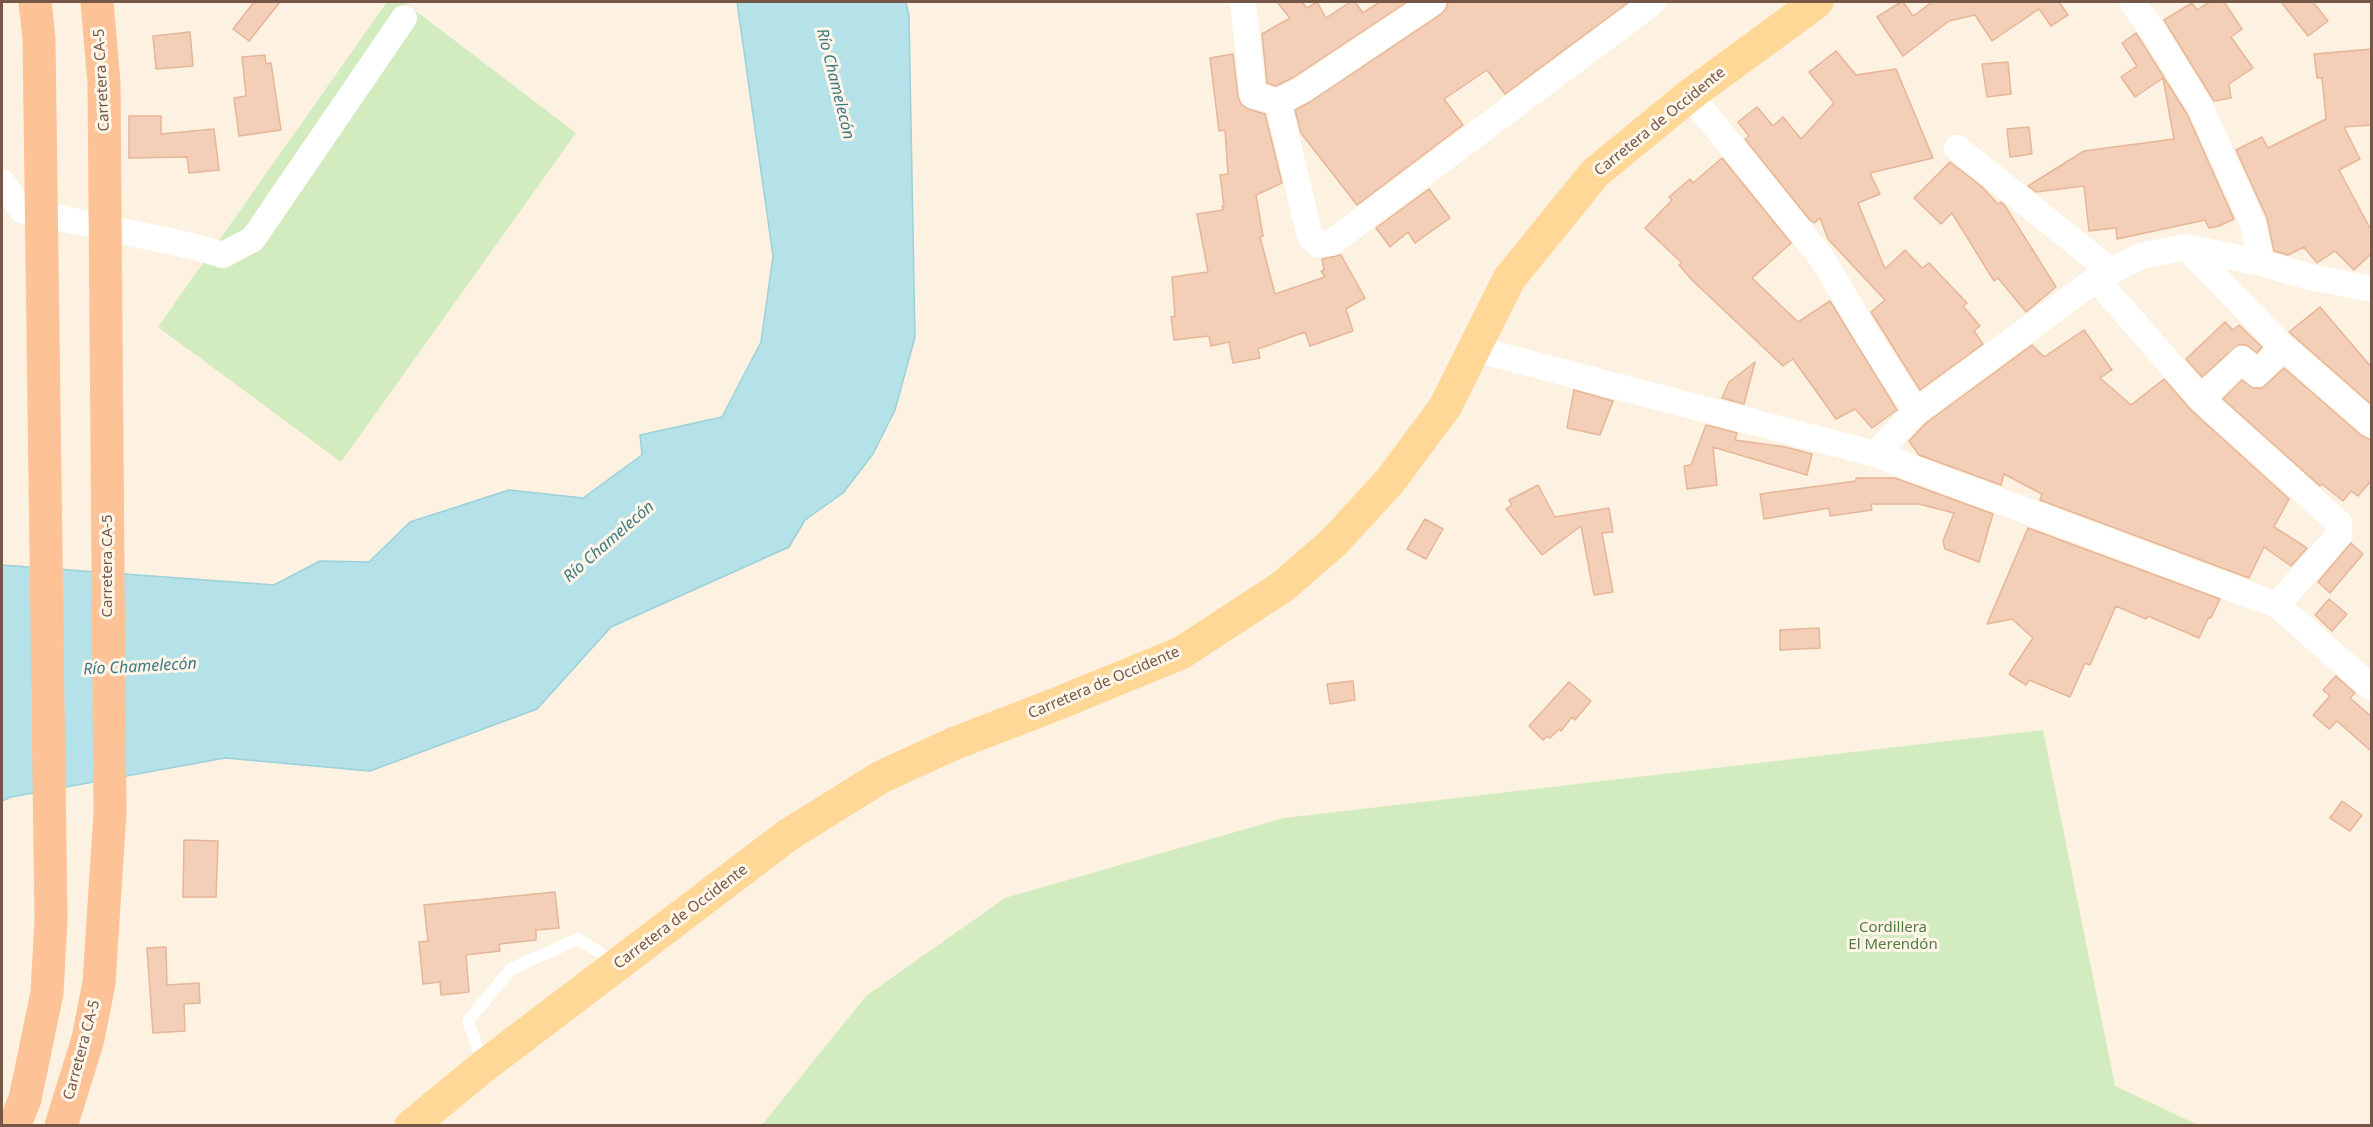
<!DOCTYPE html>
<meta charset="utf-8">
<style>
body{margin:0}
#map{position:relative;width:2373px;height:1127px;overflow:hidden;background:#fdf2e1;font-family:"Noto Sans",sans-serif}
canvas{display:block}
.frame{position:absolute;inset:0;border:3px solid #765747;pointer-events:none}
</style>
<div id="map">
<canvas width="2373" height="1127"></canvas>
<div class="frame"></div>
</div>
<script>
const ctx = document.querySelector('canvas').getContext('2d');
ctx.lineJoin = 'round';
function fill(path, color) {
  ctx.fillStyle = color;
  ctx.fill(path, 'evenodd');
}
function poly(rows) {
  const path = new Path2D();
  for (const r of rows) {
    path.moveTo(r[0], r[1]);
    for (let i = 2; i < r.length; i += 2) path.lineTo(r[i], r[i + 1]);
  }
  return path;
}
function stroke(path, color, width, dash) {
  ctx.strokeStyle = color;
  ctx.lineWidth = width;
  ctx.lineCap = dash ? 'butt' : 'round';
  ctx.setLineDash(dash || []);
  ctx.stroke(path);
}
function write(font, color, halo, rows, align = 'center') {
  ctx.font = font + ' "Noto Sans",sans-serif';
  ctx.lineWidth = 6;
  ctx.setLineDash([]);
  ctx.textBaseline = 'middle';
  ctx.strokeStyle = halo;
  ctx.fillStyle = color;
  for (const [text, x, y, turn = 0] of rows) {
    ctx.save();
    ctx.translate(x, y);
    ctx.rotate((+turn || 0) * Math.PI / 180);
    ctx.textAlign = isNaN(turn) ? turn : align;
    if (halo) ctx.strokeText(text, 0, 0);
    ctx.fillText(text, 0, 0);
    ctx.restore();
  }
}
const green = poly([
 [387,2,404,2,576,133,341,462,158,327],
 [2043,730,2115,1086,2198,1125,762,1125,866,996,1005,898,1284,818]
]);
const water = poly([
 [737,2,906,2,909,16,915,337,895,410,873,454,843,493,805,520,789,547,611,627,537,709,370,771,225,758,11,797,2,801,2,565,274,585,320,561,369,562,410,522,509,490,583,498,642,455,640,435,722,417,761,342,773,256,737,2]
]);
const building = poly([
 [254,2,280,2,249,41,233,29,254,2],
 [1277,2,1302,2,1307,8,1317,2,1326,18,1350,2,1355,2,1363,13,1380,2,1407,2,1294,77,1276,86,1267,83,1262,34,1290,18,1277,2],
 [1448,2,1629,2,1505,94,1487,70,1444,99,1463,125,1357,205,1301,133,1295,110,1310,102,1441,14,1446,9,1448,2],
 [1901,2,1903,2,1913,16,1932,2,2059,2,2068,15,2051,26,2039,9,1992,41,1975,15,1949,21,1903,56,1877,17,1901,2],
 [2209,2,2224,2,2242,29,2231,37,2253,68,2229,84,2231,98,2214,101,2164,20,2192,3,2197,10,2209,2],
 [2281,2,2313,2,2328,21,2308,36,2281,2],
 [190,32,193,66,156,69,153,36,190,32],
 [2136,33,2187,114,2234,219,2219,226,2209,228,2205,220,2117,239,2116,228,2089,231,2084,186,2036,192,2028,186,2084,151,2174,139,2163,78,2135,97,2121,77,2137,66,2122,43,2136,33],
 [2372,49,2372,125,2344,127,2360,159,2339,170,2372,232,2372,253,2354,270,2335,251,2317,263,2304,247,2288,255,2274,251,2267,218,2236,150,2262,137,2268,148,2326,119,2322,78,2317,78,2314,54,2372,49],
 [1836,51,1856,75,1896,69,1933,158,1870,173,1880,194,1858,203,1885,269,1905,250,1922,268,1929,263,1967,303,1963,306,1980,326,1974,331,1983,344,1920,390,1871,312,1885,300,1828,239,1820,218,1814,223,1809,219,1745,139,1749,136,1738,122,1757,107,1773,126,1783,117,1801,139,1834,103,1809,72,1836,51],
 [1233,54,1238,97,1241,104,1248,109,1265,114,1282,183,1256,195,1263,236,1260,237,1275,294,1325,277,1321,271,1324,270,1322,259,1341,255,1365,298,1346,309,1353,331,1310,346,1305,332,1258,349,1260,358,1233,363,1229,342,1211,346,1209,336,1174,340,1171,317,1175,316,1172,277,1208,272,1197,214,1223,210,1222,206,1224,206,1220,175,1228,174,1225,130,1219,131,1210,58,1233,54],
 [265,55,266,64,271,63,281,130,239,136,234,98,246,96,242,57,265,55],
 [2008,62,2011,94,1987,97,1982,64,2008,62],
 [129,116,161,116,161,134,214,129,219,170,189,173,187,157,129,158,129,116],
 [2029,127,2032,154,2010,157,2007,129,2029,127],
 [1722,158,1791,243,1752,278,1798,322,1830,301,1897,410,1872,428,1855,409,1836,419,1793,359,1783,366,1692,280,1679,265,1682,263,1645,228,1672,200,1669,197,1690,179,1693,183,1722,158],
 [1950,162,1981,186,1998,204,2001,202,2005,206,2056,287,2026,312,1998,278,1994,281,1952,213,1941,224,1914,198,1950,162],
 [1429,189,1450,218,1415,243,1408,232,1390,247,1376,228,1429,189],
 [2320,307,2372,368,2372,405,2289,332,2320,307],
 [2225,322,2233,330,2239,325,2262,347,2257,353,2246,345,2238,345,2202,377,2186,359,2225,322],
 [2084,330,2112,370,2100,378,2131,405,2164,379,2191,410,2289,499,2274,527,2307,548,2291,566,2264,547,2249,578,2040,500,2042,494,2004,474,2001,485,1919,455,1909,441,1926,423,2032,345,2044,357,2084,330],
 [1755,362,1744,404,1722,398,1729,382,1755,362],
 [2284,368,2362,436,2372,440,2372,480,2358,496,2351,491,2343,501,2322,484,2320,486,2223,399,2242,380,2253,388,2262,388,2284,368],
 [1574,390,1613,401,1600,435,1567,428,1574,390],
 [1706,425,1737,433,1735,440,1785,447,1812,454,1807,475,1713,447,1717,485,1687,489,1684,466,1691,465,1706,425],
 [1856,478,1895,478,1993,514,1979,562,1945,549,1943,541,1954,513,1919,504,1871,504,1872,510,1830,516,1829,508,1764,519,1760,494,1856,481,1856,478],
 [1538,485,1555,517,1609,508,1613,532,1602,533,1613,592,1594,595,1581,526,1542,555,1506,509,1512,505,1509,500,1538,485],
 [1425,519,1443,529,1426,559,1407,549,1425,519],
 [2028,528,2220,599,2211,618,2209,617,2199,638,2148,616,2146,619,2116,606,2090,665,2085,663,2070,697,2029,680,2026,685,2009,674,2033,638,2012,619,1987,624,2028,528],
 [2351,543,2363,554,2330,593,2318,582,2351,543],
 [2329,599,2347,614,2332,631,2315,615,2329,599],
 [1819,628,1820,648,1780,650,1780,630,1819,628],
 [2336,676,2355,693,2350,698,2372,717,2372,752,2337,721,2329,729,2313,715,2330,696,2323,690,2336,676],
 [1353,681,1355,700,1330,704,1327,684,1353,681],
 [1569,682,1591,701,1575,720,1572,717,1561,731,1559,729,1550,738,1548,736,1543,740,1529,726,1569,682],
 [2342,801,2362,815,2350,831,2330,818,2342,801],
 [184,840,218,841,216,897,183,897,184,840],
 [555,892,559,928,536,930,536,940,499,944,500,951,466,955,469,992,441,995,440,982,423,984,419,942,428,941,424,905,555,892],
 [166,947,167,985,199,983,200,1003,184,1004,185,1031,153,1033,147,948,166,947]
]);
const service = poly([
 [484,1065,468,1021,511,969,578,939,615,962]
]);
const minor = poly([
 [1243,2,1253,95,1278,102,1302,90,1433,2],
 [2132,2,2156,35,2200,107,2253,224,2261,263],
 [1690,95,1822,258,1867,335,1916,412],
 [1278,102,1310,237,1318,244,1331,243,1653,2],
 [1957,148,2111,271],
 [2,182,22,210,192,246,223,255,253,239,404,18],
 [2186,247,2283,347,2372,425],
 [2096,279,2201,399,2339,523,2339,535,2277,605],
 [1475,349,1875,454,2277,605,2372,688],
 [2201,399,2242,359,2257,374,2283,347],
 [1875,454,1916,412,2096,279,2141,256,2186,247,2261,263,2310,277,2372,289]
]);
const primary = poly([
 [411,1126,484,1066,788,835,881,777,953,744,1054,705,1181,653,1282,587,1334,542,1390,481,1445,407,1509,279,1595,173,1690,95,1817,2]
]);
const trunk = poly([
 [14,1126,25,1099,47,993,51,920,39,38,35,2],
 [61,1126,88,1039,99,983,110,812,104,83,97,2]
]);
const streetNames = [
 ["Carretera CA-5",102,80,-93],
 ["Carretera de Occidente",1660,122,-39],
 ["Carretera CA-5",108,566,-90],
 ["Carretera de Occidente",1104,683,-23],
 ["Carretera de Occidente",681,917,-37],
 ["Carretera CA-5",82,1050,-75]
];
const parkNames = [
 ["Cordillera",1893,928],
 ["El Merendón",1893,945]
];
const waterNames = [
 ["Río Chamelecón",835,84,76],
 ["Río Chamelecón",609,542,-41],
 ["Río Chamelecón",140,667,-3]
];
fill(green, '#d2ebbf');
fill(water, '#b5e1e8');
stroke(water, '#9bd1da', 1.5);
fill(building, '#f4cfb8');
stroke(building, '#e7b597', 1.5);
stroke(service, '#fff', 12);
stroke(minor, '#fff', 26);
stroke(primary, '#ffd797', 33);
stroke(trunk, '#fdc296', 33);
write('15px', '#765747', '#fff6e9', streetNames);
write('15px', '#517c3e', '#fff6e9', parkNames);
write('italic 16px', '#3d7883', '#fff6e9', waterNames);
</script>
